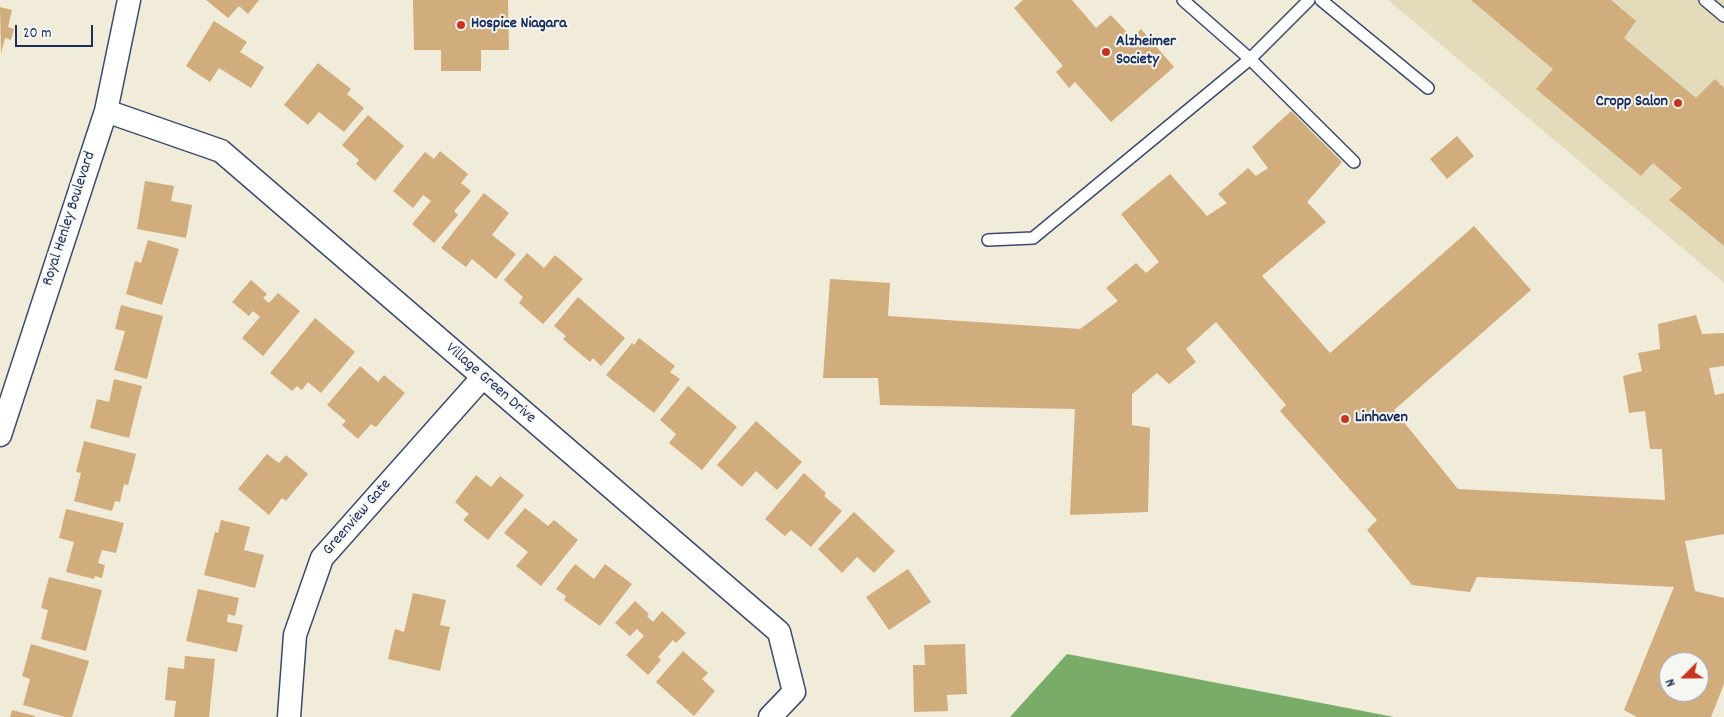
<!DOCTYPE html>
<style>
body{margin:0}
#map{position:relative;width:1724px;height:717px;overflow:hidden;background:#f1ebd9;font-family:Dekko,sans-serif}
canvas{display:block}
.north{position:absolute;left:1659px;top:652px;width:50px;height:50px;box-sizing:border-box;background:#f6f6f2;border:1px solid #9ea6b7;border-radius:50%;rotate:247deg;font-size:14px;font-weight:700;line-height:20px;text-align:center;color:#1b2f5e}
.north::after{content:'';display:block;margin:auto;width:18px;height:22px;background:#c8321e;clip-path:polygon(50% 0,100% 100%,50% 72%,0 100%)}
.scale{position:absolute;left:15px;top:25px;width:78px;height:22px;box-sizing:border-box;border:2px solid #1b2f5e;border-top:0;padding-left:6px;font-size:15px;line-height:18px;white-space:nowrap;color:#1b2f5e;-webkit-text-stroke:4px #f6f6f2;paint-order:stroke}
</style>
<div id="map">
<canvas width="1724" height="717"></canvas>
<div class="north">N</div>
<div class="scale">20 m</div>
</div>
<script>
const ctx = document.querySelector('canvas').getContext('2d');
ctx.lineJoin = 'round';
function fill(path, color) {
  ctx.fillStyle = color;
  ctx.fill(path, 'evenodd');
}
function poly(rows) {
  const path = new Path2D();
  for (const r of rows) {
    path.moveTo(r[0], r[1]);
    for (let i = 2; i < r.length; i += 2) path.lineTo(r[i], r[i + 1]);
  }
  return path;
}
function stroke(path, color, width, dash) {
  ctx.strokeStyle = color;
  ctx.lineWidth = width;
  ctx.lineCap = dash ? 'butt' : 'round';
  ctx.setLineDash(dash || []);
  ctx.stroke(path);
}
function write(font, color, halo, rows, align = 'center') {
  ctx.font = font + ' Dekko,sans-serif';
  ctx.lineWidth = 4;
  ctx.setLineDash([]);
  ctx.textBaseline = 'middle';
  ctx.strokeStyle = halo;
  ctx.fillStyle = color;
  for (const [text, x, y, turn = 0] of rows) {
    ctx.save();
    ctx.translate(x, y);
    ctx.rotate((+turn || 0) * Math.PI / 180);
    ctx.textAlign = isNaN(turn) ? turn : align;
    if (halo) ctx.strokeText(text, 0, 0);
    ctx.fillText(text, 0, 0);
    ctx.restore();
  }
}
const built = poly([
 [1388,0,1724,0,1724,283]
]);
const forest = poly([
 [1067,654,1394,717,1010,717]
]);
const building = poly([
 [206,0,259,0,248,14,239,6,228,18],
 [413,0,508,0,509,50,481,50,481,71,441,71,441,50,414,50],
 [1023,0,1072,0,1096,28,1111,15,1132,38,1141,29,1174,67,1111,122,1075,82,1069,88,1056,72,1063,66,1014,8],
 [1471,0,1611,0,1636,21,1624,38,1696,98,1715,79,1724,88,1724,246,1669,200,1682,188,1653,163,1641,176,1536,89,1553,69],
 [0,7,12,10,8,27,14,29,11,40,5,38,1,54],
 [214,21,247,42,240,52,264,67,251,88,219,68,210,82,186,66],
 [318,63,351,89,347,94,364,108,344,132,319,112,308,125,284,105],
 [1291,111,1342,162,1307,202,1326,222,1262,276,1330,353,1474,226,1531,290,1394,410,1458,489,1665,500,1662,449,1650,449,1645,411,1629,413,1623,376,1642,371,1638,353,1660,349,1658,324,1696,315,1702,334,1724,333,1724,366,1709,368,1715,395,1724,393,1724,534,1685,541,1695,591,1724,598,1724,684,1711,717,1637,717,1624,710,1674,587,1477,577,1470,592,1412,585,1367,530,1377,520,1280,411,1286,405,1216,322,1186,349,1196,362,1169,384,1157,373,1132,394,1132,425,1150,428,1148,512,1070,515,1075,409,880,405,878,378,823,378,830,279,890,283,888,316,1080,329,1118,301,1106,288,1136,263,1146,273,1159,262,1121,214,1170,174,1207,216,1227,203,1218,194,1248,168,1256,176,1268,168,1252,147],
 [1669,662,1699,662,1699,692,1669,692],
 [368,115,404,146,375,181,356,164,359,160,342,145],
 [1457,136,1474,156,1447,179,1430,159],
 [440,151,468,174,461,183,471,191,454,211,458,215,434,243,412,224,431,201,423,195,413,208,393,191,425,152,434,159],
 [145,181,174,186,171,201,192,205,186,238,137,229],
 [484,193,509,213,492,235,516,254,496,279,472,259,466,267,441,248],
 [148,240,179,249,162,305,126,294,135,261,141,263],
 [527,253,544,268,555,255,583,279,543,324,519,303,523,297,504,280],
 [251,280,267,294,263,298,269,303,278,293,300,311,263,356,242,338,260,317,253,311,249,316,232,302],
 [578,297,625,338,601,366,593,358,590,362,563,339,566,336,554,326],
 [121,305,163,316,147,379,114,370,125,331,115,329],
 [315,318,355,352,321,393,308,382,302,390,297,386,292,391,270,373],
 [639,338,675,366,670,372,680,379,654,413,606,375,632,343,634,345],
 [360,366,378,382,384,375,405,393,376,427,371,424,358,439,342,425,346,421,327,405],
 [114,379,142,386,129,438,90,428,97,399,109,402],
 [688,386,737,427,702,470,669,443,676,434,660,420],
 [756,421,802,462,777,490,756,471,742,487,717,465],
 [84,441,136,454,128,485,124,484,120,502,115,501,112,511,74,501,81,473,76,472],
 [267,454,279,463,286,455,308,474,286,501,282,498,269,515,238,489],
 [804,473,826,493,824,496,842,511,811,547,791,530,785,536,765,519],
 [476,475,491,487,500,476,524,495,488,540,463,520,469,514,455,502],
 [525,508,548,526,554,520,578,540,541,586,516,566,528,552,504,533],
 [66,509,124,523,116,553,102,550,98,563,105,565,102,578,95,576,94,579,66,572,74,542,59,538],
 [854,512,895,551,874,573,857,557,842,573,818,549],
 [221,520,250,527,244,550,264,555,255,588,204,575,215,532,218,533],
 [575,564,594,579,605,564,632,584,600,626,564,600,566,596,556,589],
 [908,569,931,602,889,630,866,597],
 [49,577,102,590,86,651,41,639,48,610,41,608],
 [198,589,239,598,235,616,228,614,227,622,243,625,237,652,186,641],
 [413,593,446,600,440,625,450,627,440,671,388,659,395,629,404,632],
 [635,601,649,614,647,616,653,622,662,611,686,633,676,643,673,640,658,657,661,660,648,675,626,655,644,636,637,629,630,636,615,623],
 [31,644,89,661,72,717,65,717,23,705,30,679,22,676],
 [965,644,967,694,947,695,948,711,914,712,913,665,925,665,924,645],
 [683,651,708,673,702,679,715,691,694,716,656,682],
 [185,656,215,659,209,717,174,717,176,701,165,700,168,667,184,669],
 [12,710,35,716,35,717,10,717]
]);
const service = poly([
 [1183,0,1250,59,1354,162],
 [1321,0,1428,88],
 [1705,0,1724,16],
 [988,240,1033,238,1250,59,1309,0]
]);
const minor = poly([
 [106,111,221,151,779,632,794,692,770,717],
 [0,435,106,111,129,0],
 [289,717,295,635,322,558,482,378]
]);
const markers = [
 [461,25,5,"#c8321e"],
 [1106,52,5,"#c8321e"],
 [1678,103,5,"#c8321e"],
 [1345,419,5,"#c8321e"]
];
const poiNames = [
 ["Hospice Niagara",471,25],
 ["Alzheimer",1116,43],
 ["Society",1116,61],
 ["Cropp Salon",1668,103,"right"],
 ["Linhaven",1355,419]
];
const streetNames = [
 ["Royal Henley Boulevard",70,219,-72],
 ["Village Green Drive",490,384,41],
 ["Greenview Gate",358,518,-49]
];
fill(built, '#e4dbba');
fill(forest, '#79ac68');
fill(building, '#d1ad7d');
stroke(service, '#3b4b70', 14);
stroke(minor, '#3b4b70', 25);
stroke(service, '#fff', 11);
stroke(minor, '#fff', 22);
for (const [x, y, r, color] of markers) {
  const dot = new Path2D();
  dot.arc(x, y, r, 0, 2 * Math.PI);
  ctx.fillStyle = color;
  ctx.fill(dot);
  stroke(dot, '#f6f6f2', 2);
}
write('bold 16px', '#1b2f5e', '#f6f6f2', poiNames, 'left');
write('16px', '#1b2f5e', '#f6f6f2', streetNames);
</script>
